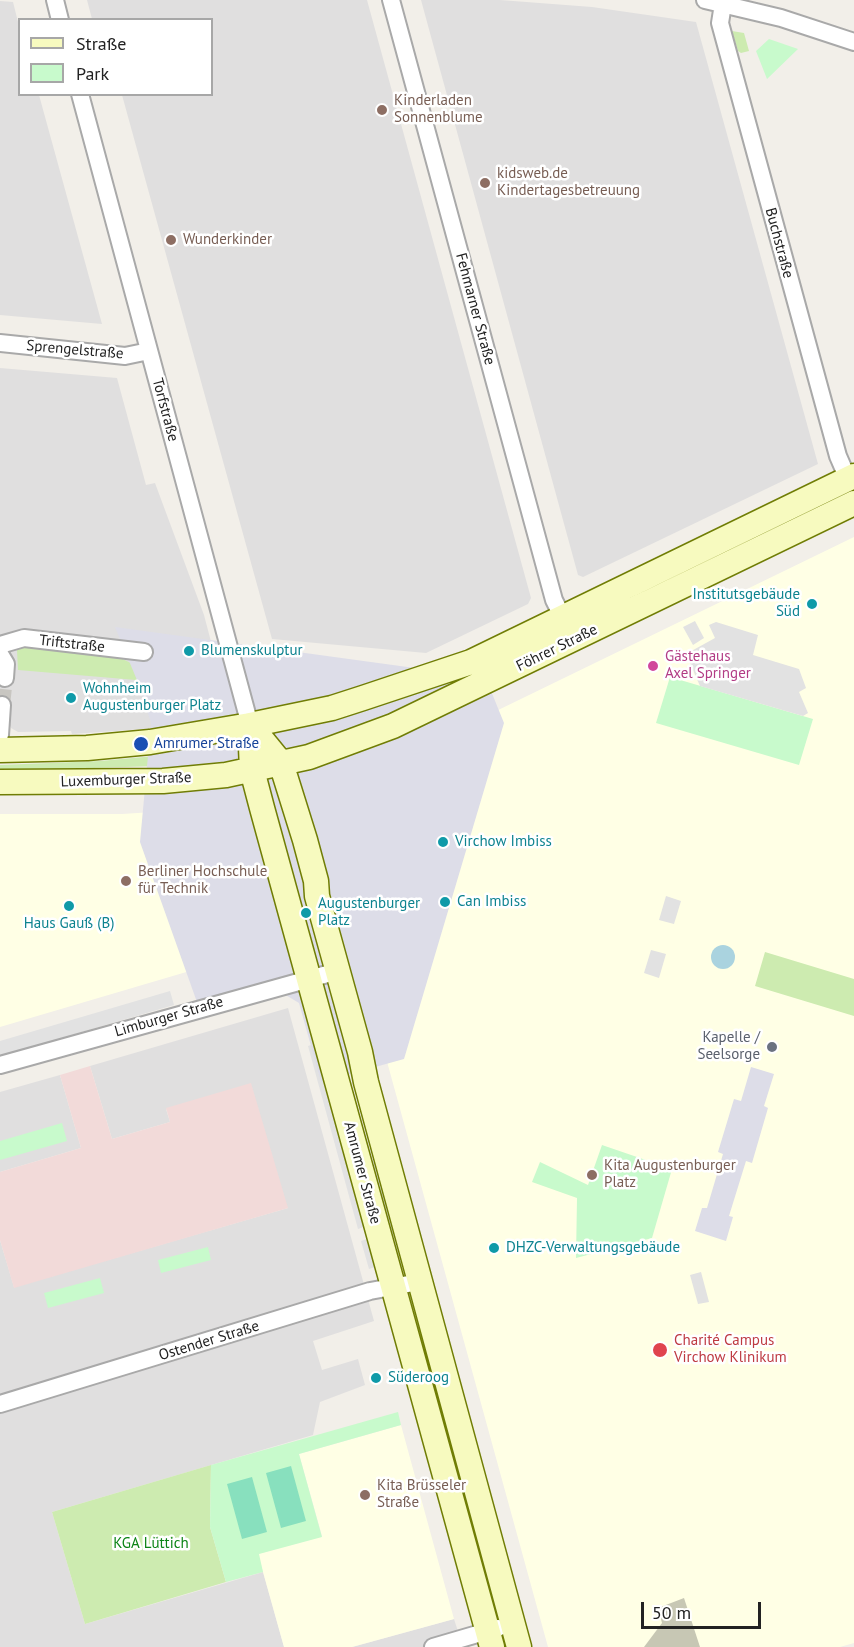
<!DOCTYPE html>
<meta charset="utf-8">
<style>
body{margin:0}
#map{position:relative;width:854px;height:1647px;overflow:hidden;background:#f2efe9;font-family:"PT Sans",sans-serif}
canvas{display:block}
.legend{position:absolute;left:18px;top:18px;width:195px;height:78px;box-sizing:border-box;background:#fff;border:2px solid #a7a7a7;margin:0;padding:8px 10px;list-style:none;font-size:18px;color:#222}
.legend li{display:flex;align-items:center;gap:12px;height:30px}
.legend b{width:30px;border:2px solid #a7a7a7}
.scale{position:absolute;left:641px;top:1602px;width:120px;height:27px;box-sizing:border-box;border:3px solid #222;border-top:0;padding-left:8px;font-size:18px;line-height:21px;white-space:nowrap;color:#222;-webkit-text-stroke:4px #fff;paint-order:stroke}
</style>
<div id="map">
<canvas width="854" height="1647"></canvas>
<ul class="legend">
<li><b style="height:8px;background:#f7fabf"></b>Straße</li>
<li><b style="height:16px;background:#c8facc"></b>Park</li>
</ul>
<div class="scale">50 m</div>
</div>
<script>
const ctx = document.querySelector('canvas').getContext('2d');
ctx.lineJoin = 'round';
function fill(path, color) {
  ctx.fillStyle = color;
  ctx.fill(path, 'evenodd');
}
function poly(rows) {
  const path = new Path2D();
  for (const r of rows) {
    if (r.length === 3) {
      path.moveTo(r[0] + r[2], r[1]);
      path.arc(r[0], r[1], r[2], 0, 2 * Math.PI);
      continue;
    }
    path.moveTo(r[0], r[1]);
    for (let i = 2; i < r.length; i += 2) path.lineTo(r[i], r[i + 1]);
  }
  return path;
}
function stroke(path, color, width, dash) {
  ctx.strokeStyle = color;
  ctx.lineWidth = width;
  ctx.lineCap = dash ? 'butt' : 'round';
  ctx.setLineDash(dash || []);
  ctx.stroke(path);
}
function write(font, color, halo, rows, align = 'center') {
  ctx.font = font + ' "PT Sans",sans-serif';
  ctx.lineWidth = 5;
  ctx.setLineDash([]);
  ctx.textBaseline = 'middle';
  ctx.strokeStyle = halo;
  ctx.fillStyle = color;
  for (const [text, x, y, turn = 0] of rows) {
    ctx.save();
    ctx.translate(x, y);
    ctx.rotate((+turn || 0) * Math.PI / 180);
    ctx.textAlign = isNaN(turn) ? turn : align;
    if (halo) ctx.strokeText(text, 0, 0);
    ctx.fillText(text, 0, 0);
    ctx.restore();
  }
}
const residential = poly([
 [87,0,367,0,531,598,528,604,426,653,272,639,122,95,212,94,212,20,92,19],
 [421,0,500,0,592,7,696,22,818,464,583,577,578,575],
 [0,1,13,2,19,26,20,94,39,95,102,324,0,315],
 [0,368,117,378,146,485,155,483,204,615,214,653,209,721,144,729,72,734,71,731,18,732,11,728,8,721,0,721],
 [288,1008,374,1321,313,1341,322,1370,358,1359,365,1385,320,1402,313,1435,52,1512,85,1624,263,1572,284,1647,0,1647,0,1240,14,1287,288,1208,166,1109,170,1122,112,1139,90,1066],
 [60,1075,81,1148,0,1172,0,1092],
 [454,1619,463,1647,352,1647]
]);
const commercial = poly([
 [90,1066,112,1139,170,1122,166,1108,251,1083,288,1208,14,1288,0,1240,0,1172,81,1148,60,1075]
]);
const education = poly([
 [854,537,854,1643,840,1647,548,1647,386,1058,490,714],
 [231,807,271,947,0,1027,0,814,122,814],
 [401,1425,454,1619,352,1647,284,1647,258,1554,322,1536,299,1454]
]);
const construction = poly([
 [684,1598,700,1647,644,1647,662,1623,658,1608]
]);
const grass = poly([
 [732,31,744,33,749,51,741,53,738,51],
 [21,646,108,652,133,664,207,686,18,670,17,650],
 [155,756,157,766,0,771,0,765,100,761],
 [765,952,854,979,854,1016,755,986],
 [211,1465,210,1527,226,1582,85,1624,52,1512]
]);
const park = poly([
 [769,39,798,49,767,79,756,51],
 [670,677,813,719,799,765,656,723],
 [62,1123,67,1141,0,1160,0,1141],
 [602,1145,672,1169,652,1238,576,1258,577,1198,532,1182,540,1162,588,1185],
 [208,1247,211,1260,161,1273,158,1260],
 [100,1278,104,1293,48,1308,44,1293],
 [398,1412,401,1425,299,1454,322,1537,259,1554,263,1572,226,1582,210,1527,211,1465]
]);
const pitch = poly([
 [291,1466,306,1521,281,1528,266,1473],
 [252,1477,267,1532,242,1539,227,1484]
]);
const parking = poly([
 [695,621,704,638,693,645,683,627],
 [716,622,758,635,753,655,799,669,806,688,799,692,808,713,803,716,700,686,686,654,715,638,709,625],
 [666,896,681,901,674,924,659,920],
 [651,950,666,954,659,978,644,973],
 [170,991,174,1005,0,1056,0,1041],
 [314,1044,364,1227,358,1229,308,1046],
 [369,1160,383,1166,404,1241,389,1233],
 [367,1239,375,1267,369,1269,361,1241],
 [701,1272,709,1302,698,1304,690,1275],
 [406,1319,421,1327,439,1390,423,1382]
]);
const plaza = poly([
 [115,627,422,669,474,649,504,723,404,1059,321,1082,299,1003,269,985,198,1005,140,842,151,723,139,685],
 [751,1067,774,1074,764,1106,768,1108,752,1163,746,1161,729,1216,733,1217,726,1241,695,1231,702,1208,707,1208,723,1154,718,1152,734,1099,741,1101]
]);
const water = poly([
 [723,957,12]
]);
const minorTunnel = poly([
 [2,705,5,678]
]);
const minor = poly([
 [55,0,60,20],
 [391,0,554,600,563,618],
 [705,0,781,18,854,42],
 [723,4,720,23,838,456,848,479],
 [80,94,250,725],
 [0,343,125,356,149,351],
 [0,645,24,638,144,652],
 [0,654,6,664,5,678],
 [0,735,2,705],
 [0,1065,338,971],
 [0,1404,370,1291,419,1282],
 [433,1647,498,1628]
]);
const secondary = poly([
 [250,725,281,763,305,840,316,881,317,896,360,1052,366,1082,519,1647],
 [250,725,252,770,262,808,492,1647],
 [0,750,87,748,150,742,250,725,332,708,363,698,471,662,854,476],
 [0,782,163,781,226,775,309,757,393,726,854,503]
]);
const markers = [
 [382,110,6,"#8d6e63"],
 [485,183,6,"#8d6e63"],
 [171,240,6,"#8d6e63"],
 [812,604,6,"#0f9aa8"],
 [189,651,6,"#0f9aa8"],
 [653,666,6,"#d1479c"],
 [71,698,6,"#0f9aa8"],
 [141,744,8,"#1a4fb4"],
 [443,842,6,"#0f9aa8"],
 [126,881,6,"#8d6e63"],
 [445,902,6,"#0f9aa8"],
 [69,906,6,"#0f9aa8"],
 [306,913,6,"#0f9aa8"],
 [772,1047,6,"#6b7280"],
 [592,1175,6,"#8d6e63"],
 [494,1248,6,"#0f9aa8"],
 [660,1350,8,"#e0444e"],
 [376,1378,6,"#0f9aa8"],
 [365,1495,6,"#8d6e63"]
];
const educationNames = [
 ["Kinderladen",394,101],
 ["Sonnenblume",394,118],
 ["kidsweb.de",497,174],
 ["Kindertagesbetreuung",497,191],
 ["Wunderkinder",183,240],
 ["Berliner Hochschule",138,872],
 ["für Technik",138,889],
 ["Kita Augustenburger",604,1166],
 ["Platz",604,1183],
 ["Kita Brüsseler",377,1486],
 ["Straße",377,1503]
];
const streetNames = [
 ["Buchstraße",779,243,75],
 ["Fehmarner Straße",475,309,75],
 ["Sprengelstraße",75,350,5],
 ["Torfstraße",165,410,75],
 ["Triftstraße",72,644,6],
 ["Föhrer Straße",557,648,-26],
 ["Luxemburger Straße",126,780,-2],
 ["Limburger Straße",169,1017,-16],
 ["Amrumer Straße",362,1173,75],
 ["Ostender Straße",209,1341,-17]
];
const cultureNames = [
 ["Institutsgebäude",800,595,"right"],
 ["Süd",800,612,"right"],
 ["Blumenskulptur",201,651],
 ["Wohnheim",83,689],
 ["Augustenburger Platz",83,706],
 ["Virchow Imbiss",455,842],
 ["Can Imbiss",457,902],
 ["Augustenburger",318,904],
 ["Platz",318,921],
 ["Haus Gauß (B)",69,924,"center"],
 ["DHZC-Verwaltungsgebäude",506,1248],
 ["Süderoog",388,1378]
];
const hotelNames = [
 ["Gästehaus",665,657],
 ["Axel Springer",665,674]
];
const transitNames = [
 ["Amrumer Straße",154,744]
];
const worshipNames = [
 ["Kapelle /",760,1038],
 ["Seelsorge",760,1055]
];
const healthNames = [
 ["Charité Campus",674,1341],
 ["Virchow Klinikum",674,1358]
];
const parkNames = [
 ["KGA Lüttich",151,1544]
];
fill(residential, '#e0dfdf');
fill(commercial, '#f2dad9');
fill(education, '#ffffe5');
fill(construction, '#c7c7b4');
fill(grass, '#cdebb0');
fill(park, '#c8facc');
fill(pitch, '#88e0be');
fill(parking, '#e2e2e2');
fill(plaza, '#dddde8');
fill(water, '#aad3df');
stroke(minorTunnel, '#c8c6c1', 16, [16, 8]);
stroke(minor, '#a9a9a9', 20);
stroke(secondary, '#707d05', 27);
stroke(minor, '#fff', 16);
stroke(secondary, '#f7fabf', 24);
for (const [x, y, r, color] of markers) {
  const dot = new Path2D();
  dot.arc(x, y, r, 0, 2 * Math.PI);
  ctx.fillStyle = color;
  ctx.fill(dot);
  stroke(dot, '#fff', 2);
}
write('15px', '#785e54', '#fff', educationNames, 'left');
write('15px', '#222', '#fff', streetNames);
write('15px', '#0d838f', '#fff', cultureNames, 'left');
write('15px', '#b23c85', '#fff', hotelNames, 'left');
write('15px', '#164399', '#fff', transitNames, 'left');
write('15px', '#5b616d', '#fff', worshipNames, 'right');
write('15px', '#be3a42', '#fff', healthNames, 'left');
write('15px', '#0c8416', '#fff', parkNames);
</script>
